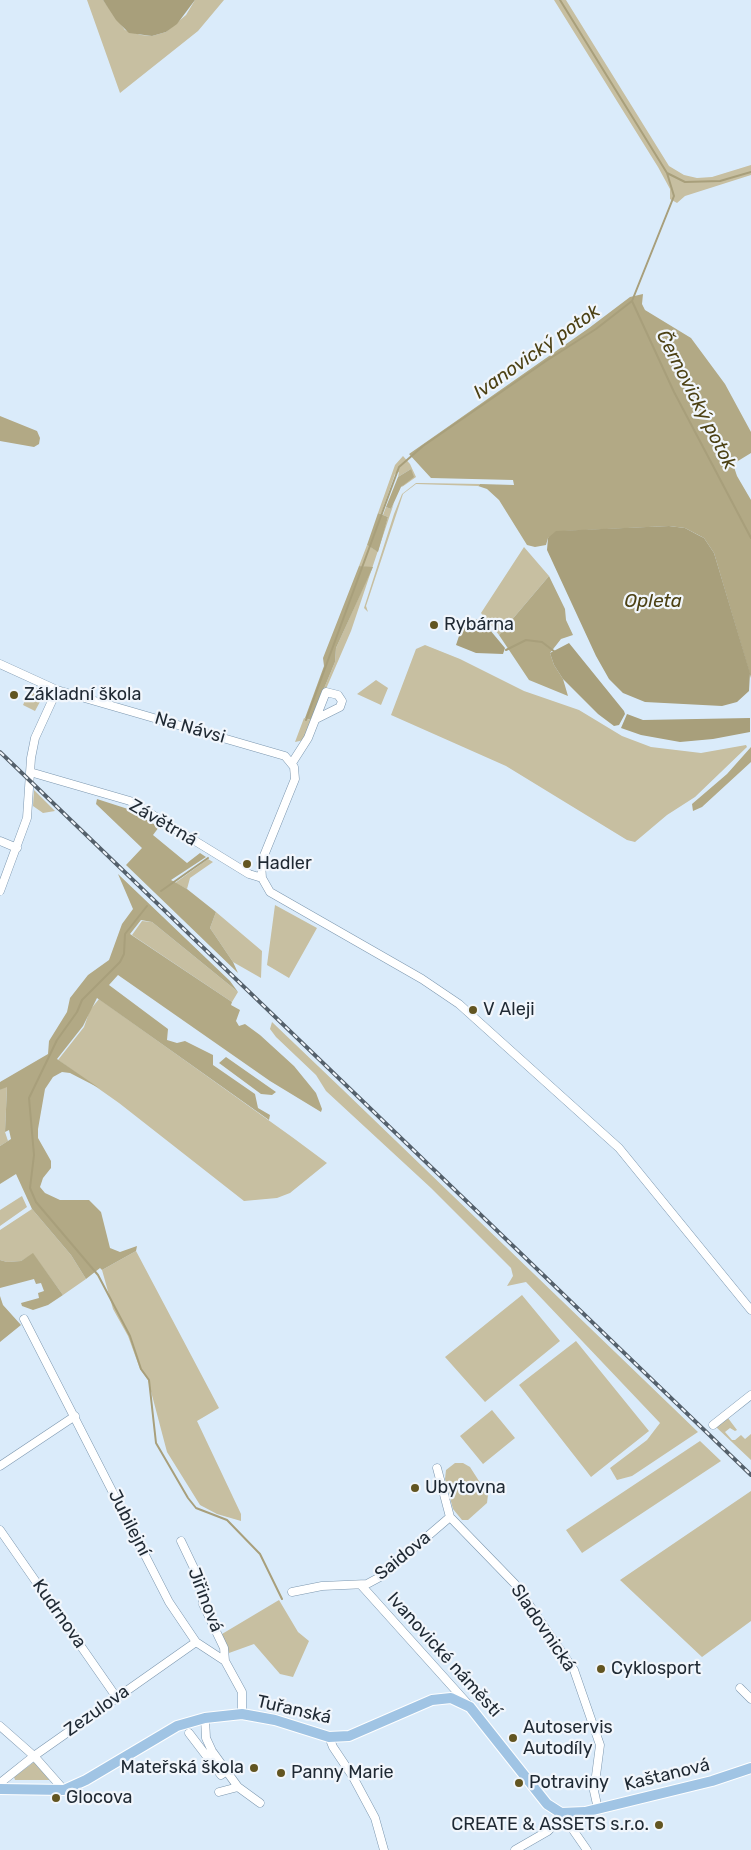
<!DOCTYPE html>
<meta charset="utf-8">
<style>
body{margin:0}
canvas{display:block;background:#daebfa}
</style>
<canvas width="751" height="1850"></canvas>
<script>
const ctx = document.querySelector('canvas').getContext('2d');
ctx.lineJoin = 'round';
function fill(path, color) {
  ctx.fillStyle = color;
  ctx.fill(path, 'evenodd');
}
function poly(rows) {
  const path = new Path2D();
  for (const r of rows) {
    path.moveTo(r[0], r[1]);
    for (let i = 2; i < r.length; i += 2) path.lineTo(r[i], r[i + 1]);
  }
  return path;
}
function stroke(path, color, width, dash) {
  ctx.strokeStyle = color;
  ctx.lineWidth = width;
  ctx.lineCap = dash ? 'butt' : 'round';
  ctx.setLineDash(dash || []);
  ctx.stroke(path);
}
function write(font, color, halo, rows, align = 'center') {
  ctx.font = font + ' Rubik,sans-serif';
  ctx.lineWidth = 4.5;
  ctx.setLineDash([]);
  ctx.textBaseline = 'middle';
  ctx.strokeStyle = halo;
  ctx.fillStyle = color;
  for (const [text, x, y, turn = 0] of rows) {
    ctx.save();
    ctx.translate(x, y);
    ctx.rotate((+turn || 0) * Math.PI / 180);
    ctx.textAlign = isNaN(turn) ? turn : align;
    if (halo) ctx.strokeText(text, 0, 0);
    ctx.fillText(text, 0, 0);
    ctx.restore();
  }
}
const green = poly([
 [87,0,103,0,125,30,141,35,152,36,166,32,186,15,195,0,224,0,198,31,120,93],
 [554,0,566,0,669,166,684,175,697,178,712,177,751,165,751,175,685,196,677,203,670,199,670,189,658,167],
 [403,456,410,464,416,477,402,487,394,503,351,631,304,740,295,742,304,718,311,720,335,662,336,648,372,568,359,566,367,545,377,551,388,517,383,515,386,507,391,509,411,469,398,477,399,472,395,474,381,514,378,513,395,465],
 [416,483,421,483,480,484,478,486,416,484,403,494,368,600,366,606,368,612,364,608,394,514,402,494],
 [524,547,549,576,499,635,481,613],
 [425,645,460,659,524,691,579,710,622,736,651,747,701,753,746,745,747,747,695,797,667,815,635,842,627,840,506,766,391,715,416,649],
 [376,680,388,688,381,705,357,694],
 [32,685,46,694,46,699,42,698,35,711,23,705],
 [34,790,55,811,43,813,33,806],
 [208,859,213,862,190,878,187,889,175,883],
 [275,905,317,928,289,978,267,965],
 [216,912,262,951,261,978,233,962,210,928],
 [142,921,152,922,238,992,232,1002,132,935],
 [99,999,292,1137,327,1163,290,1193,277,1198,244,1201,119,1103,58,1060,84,1027,90,1010],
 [272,1022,341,1088,698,1432,632,1476,617,1480,610,1468,647,1440,660,1423,526,1282,507,1286,513,1276,511,1268,431,1188,326,1091,316,1075,276,1037,270,1029],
 [7,1086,5,1132,8,1141,0,1146,0,1090],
 [22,1196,27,1207,0,1226,0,1210],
 [32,1209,71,1255,86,1279,63,1295,33,1254,21,1261,7,1262,0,1260,0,1230],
 [136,1251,219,1408,197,1421,241,1514,241,1521,217,1514,200,1505,167,1452,148,1380,140,1369,128,1336,113,1309,102,1270],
 [522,1295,560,1341,485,1402,445,1357],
 [576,1341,649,1431,591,1477,519,1385],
 [492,1410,515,1438,483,1464,460,1436],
 [728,1418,737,1430,735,1431,730,1428,725,1432,732,1440,735,1440,741,1435,745,1439,751,1434,751,1460,716,1427],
 [700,1441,721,1461,582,1553,566,1530],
 [455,1463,463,1463,470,1467,488,1495,487,1503,468,1520,462,1520,453,1509,445,1479,446,1470],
 [751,1491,751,1621,702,1657,620,1580],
 [279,1600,298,1632,309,1641,293,1677,280,1674,254,1644,229,1653,222,1634],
 [34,1762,50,1780,15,1780,14,1777]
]);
const forest = poly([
 [643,294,642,304,645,310,691,338,725,384,751,432,751,453,733,464,737,476,751,500,751,678,714,553,704,538,685,528,669,526,565,531,548,538,546,545,535,547,527,545,499,500,487,489,478,486,480,484,514,485,513,480,431,478,409,454,589,328,630,297],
 [0,416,37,431,40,438,39,444,34,447,0,441],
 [411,469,414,477,401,487,391,509,386,507,398,477],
 [378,513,388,517,378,552,367,545],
 [359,566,373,567,336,648,335,662,311,720,305,718,324,666,323,658],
 [549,576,565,609,566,620,573,635,561,639,550,653,554,665,563,679,568,696,529,680,499,635],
 [751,747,751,762,702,807,693,811,692,804,727,774],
 [97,799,128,809,159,827,153,835,187,863,200,853,206,857,171,880,187,889,216,912,210,928,233,962,238,973,126,865,142,848,96,804],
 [118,874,230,981,238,992,152,922,141,920,130,934,232,1002,231,1005,240,1010,236,1021,239,1026,245,1024,260,1035,294,1066,316,1093,322,1109,321,1112,270,1081,118,975,109,985,168,1029,167,1040,177,1043,185,1041,213,1055,213,1065,255,1094,258,1108,270,1115,269,1120,97,998,83,1026,57,1059,99,1088,70,1073,62,1072,53,1077,45,1089,38,1129,38,1138,51,1161,51,1168,43,1178,40,1187,45,1193,60,1200,89,1200,101,1212,110,1248,120,1252,137,1246,136,1251,102,1270,100,1268,86,1279,71,1255,32,1209,16,1174,0,1184,0,1146,11,1139,9,1130,5,1132,7,1087,0,1090,0,1082,48,1054,49,1041,67,1012,70,998,88,975,109,960,122,924,133,909],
 [226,1057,276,1092,272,1095,261,1094,219,1063],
 [33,1253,63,1295,48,1305,33,1310,22,1306,21,1303,39,1298,38,1293,44,1291,41,1283,36,1284,34,1279,0,1288,0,1260,7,1262,21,1261],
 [0,1296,3,1305,21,1325,0,1342]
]);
const water = poly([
 [103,0,195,0,177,24,166,32,152,36,129,33,116,20],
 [669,526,685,528,698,535,704,538,714,553,750,673,749,691,737,702,722,706,645,702,623,693,609,679,596,656,547,550,548,538,556,531],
 [472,619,481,620,485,624,505,648,503,654,476,653,456,645,461,630],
 [569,643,624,711,625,714,619,725,614,726,598,714,563,679,554,665,550,653],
 [627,714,643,720,750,718,750,732,713,739,680,742,641,735,621,728]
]);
const stream = poly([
 [667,173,685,182,720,181,751,172],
 [632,301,674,392,751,538],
 [506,650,526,640,542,642,555,652],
 [306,720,399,467,423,446,546,361,596,329,632,301,674,196,667,173,560,0],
 [161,891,208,858],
 [147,906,125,934,124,954,120,962,82,1000,77,1012,57,1040,29,1098,34,1155,30,1188,36,1202,98,1275,130,1336,141,1369,149,1380,156,1443,188,1498,196,1508,227,1520,260,1554,282,1599]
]);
const minor = poly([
 [0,664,57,690,285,756,294,767,295,779,261,863,262,878,270,892,422,979,459,1004,619,1148,751,1310],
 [292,763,308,738,326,692,338,695,342,701,340,707,316,719],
 [30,772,130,801,249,874,262,878],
 [0,841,17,848],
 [0,891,27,818,31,758,35,738,57,690],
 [24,1319,169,1602,196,1642,225,1661,242,1692,242,1714],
 [713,1425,751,1395],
 [0,1466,75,1416],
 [437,1468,450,1517,515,1584,574,1670,600,1745,594,1791,598,1809],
 [0,1530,117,1698],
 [181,1541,202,1585,203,1604,224,1648,225,1661],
 [361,1585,467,1703],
 [292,1592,322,1586,367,1584,380,1577,450,1517],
 [740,1688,751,1699],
 [205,1718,206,1738,212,1751,238,1787,260,1803],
 [0,1726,34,1756,64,1790],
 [189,1733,221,1775,227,1771],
 [329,1737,333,1747,353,1777,375,1818,384,1850],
 [0,1783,34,1756,196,1642],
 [219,1792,238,1787],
 [570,1814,571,1827,587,1850],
 [515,1850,548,1831,558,1821,561,1813]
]);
const major = poly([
 [0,1789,64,1790,86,1780,177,1726,205,1718,242,1714,275,1720,329,1737,349,1736,432,1700,451,1698,470,1707,547,1804,561,1813,585,1812,712,1781,751,1768]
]);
const rail = poly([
 [0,752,751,1475]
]);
const markers = [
 [434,625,5,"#625521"],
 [14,695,5,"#625521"],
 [247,864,5,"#625521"],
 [473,1010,5,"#625521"],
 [415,1488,5,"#625521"],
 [601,1669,5,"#625521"],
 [513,1738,5,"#625521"],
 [254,1768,5,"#625521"],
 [281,1773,5,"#625521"],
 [519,1783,5,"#625521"],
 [56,1798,5,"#625521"],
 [659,1825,5,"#625521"]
];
const poiNames = [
 ["Rybárna",444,625],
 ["Základní škola",24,695],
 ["Hadler",257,864],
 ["V Aleji",483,1010],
 ["Ubytovna",425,1488],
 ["Cyklosport",611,1669],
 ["Autoservis",523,1728],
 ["Autodíly",523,1749],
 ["Mateřská škola",244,1768,"right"],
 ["Panny Marie",291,1773],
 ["Potraviny",529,1783],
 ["Glocova",66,1798],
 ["CREATE & ASSETS s.r.o.",649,1825,"right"]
];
const streetNames = [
 ["Na Návsi",190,728,16],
 ["Závětrná",163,823,30],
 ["Jubilejní",129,1523,63],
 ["Saidova",403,1556,-39],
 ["Jiřinová",205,1600,69],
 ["Kudrnova",59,1614,55],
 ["Sladovnická",543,1628,56],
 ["Ivanovické náměstí",444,1655,48],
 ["Tuřanská",294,1710,13],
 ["Zezulova",97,1711,-35],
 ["Kaštanová",667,1775,-14]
];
const waterNames = [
 ["Ivanovický potok",537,352,-35],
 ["Černovický potok",696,400,63],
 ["Opleta",653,602]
];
fill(green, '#c7bfa1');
fill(forest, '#b2a985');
fill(water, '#a89f7b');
stroke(stream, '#a89f7b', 2);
stroke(minor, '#7c97af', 9);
stroke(major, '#fff', 12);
stroke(minor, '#fff', 8);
stroke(major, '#a0c4e4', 10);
stroke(rail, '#54606b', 4);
stroke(rail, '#f1f6fc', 2, [5.5]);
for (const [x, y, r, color] of markers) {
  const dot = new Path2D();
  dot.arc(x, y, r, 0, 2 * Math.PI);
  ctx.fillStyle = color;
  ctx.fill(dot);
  stroke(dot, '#f1f6fc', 2);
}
write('18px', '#1f2933', '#f1f6fc', poiNames, 'left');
write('18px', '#1f2933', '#f1f6fc', streetNames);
write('italic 19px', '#4c4114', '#f1f6fc', waterNames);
</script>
